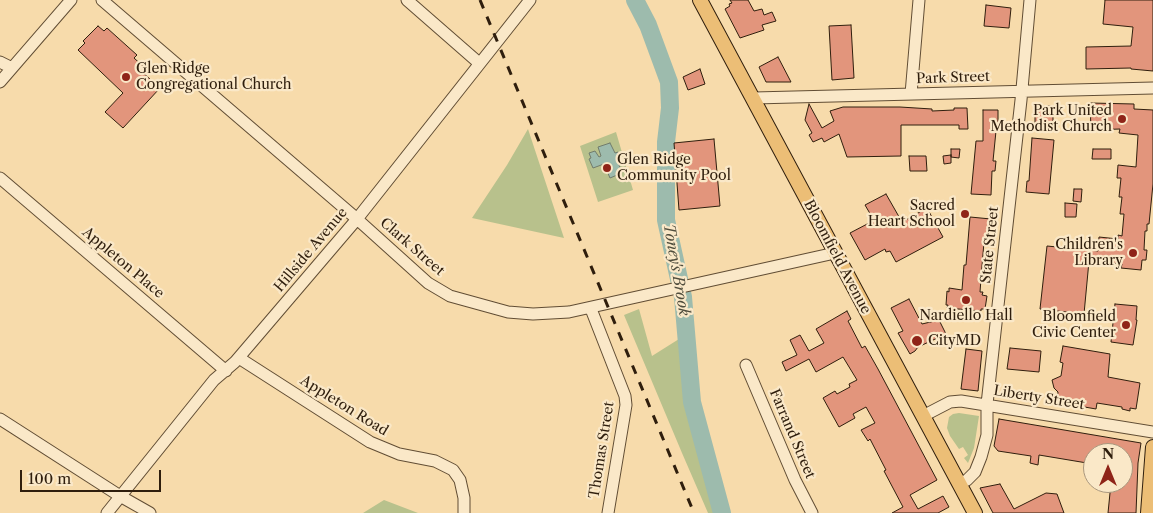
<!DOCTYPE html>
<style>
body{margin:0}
#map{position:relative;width:1153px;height:513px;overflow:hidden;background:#f7dbab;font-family:"Libre Caslon Text",serif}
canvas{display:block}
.north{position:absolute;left:1083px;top:443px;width:50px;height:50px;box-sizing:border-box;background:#fae8c8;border:1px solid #a9977d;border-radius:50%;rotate:0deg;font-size:14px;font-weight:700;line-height:20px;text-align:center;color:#2f1e0d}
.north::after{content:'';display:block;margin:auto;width:18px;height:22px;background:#8f2418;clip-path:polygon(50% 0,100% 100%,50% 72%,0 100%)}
.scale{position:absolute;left:20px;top:470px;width:141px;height:22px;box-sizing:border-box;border:2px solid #2f1e0d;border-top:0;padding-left:6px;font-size:15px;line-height:18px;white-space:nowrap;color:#2f1e0d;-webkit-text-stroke:4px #fae8c8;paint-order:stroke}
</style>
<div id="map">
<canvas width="1153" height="513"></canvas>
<div class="north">N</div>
<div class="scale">100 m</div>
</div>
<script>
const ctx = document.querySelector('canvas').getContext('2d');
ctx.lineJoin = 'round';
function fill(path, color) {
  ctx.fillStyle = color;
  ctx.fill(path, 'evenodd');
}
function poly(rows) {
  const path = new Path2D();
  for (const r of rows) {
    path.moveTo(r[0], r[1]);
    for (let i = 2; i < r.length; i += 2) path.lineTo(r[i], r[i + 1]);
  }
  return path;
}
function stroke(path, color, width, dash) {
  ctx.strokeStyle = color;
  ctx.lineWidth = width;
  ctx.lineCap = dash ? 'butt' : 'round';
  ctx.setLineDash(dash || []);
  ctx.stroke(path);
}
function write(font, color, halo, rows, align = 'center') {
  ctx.font = font + ' "Libre Caslon Text",serif';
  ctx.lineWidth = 4.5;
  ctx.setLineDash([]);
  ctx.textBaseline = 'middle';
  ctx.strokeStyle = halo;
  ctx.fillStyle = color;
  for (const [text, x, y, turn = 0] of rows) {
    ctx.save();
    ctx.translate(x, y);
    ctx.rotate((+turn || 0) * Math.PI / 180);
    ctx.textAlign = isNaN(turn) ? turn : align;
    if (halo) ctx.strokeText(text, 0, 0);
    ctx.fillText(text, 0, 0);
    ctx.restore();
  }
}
const green = poly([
 [528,129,564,238,472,218,507,165],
 [616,132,633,190,598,202,580,146],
 [639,309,652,356,679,339,690,339,693,396,725,513,708,513,682,453,624,315],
 [959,413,979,416,974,448,968,463,964,458,968,455,963,447,959,449,950,436,947,428,949,417,953,414],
 [384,500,418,513,363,513]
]);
const water = poly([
 [610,143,615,153,618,152,621,160,618,162,622,173,610,178,604,164,593,168,589,159,591,158,589,153,595,151,599,157,601,156,598,147,610,143]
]);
const river = poly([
 [635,0,648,25,669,82,670,108,666,142,666,220,683,297,692,402,722,513]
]);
const building = poly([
 [730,0,748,0,754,11,762,9,764,15,772,12,776,21,762,25,764,30,740,38,725,9,730,6,729,4,732,3,730,0],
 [1105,0,1153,0,1153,71,1131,69,1131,68,1086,69,1086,47,1131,46,1133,27,1103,24,1105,0],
 [986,5,1011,8,1009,28,984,26,986,5],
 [851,25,854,78,832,80,829,26,851,25],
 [98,26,104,31,107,28,137,55,134,58,145,68,142,72,160,88,123,128,105,112,123,93,78,50,85,43,83,41,98,26],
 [778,57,791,82,766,82,759,67,778,57],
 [700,69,705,84,688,90,683,77,700,69],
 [1090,103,1134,104,1134,109,1153,110,1153,184,1149,224,1147,224,1147,231,1145,231,1144,250,1147,250,1146,260,1142,260,1141,270,1121,268,1122,264,1089,261,1084,314,1040,309,1047,246,1098,251,1099,237,1118,239,1118,235,1122,236,1124,214,1120,214,1122,197,1119,197,1121,178,1117,178,1118,165,1136,167,1138,135,1119,133,1120,129,1091,130,1090,103],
 [809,104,822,128,834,121,830,111,843,107,900,107,932,109,932,111,954,110,954,108,967,108,968,129,959,129,959,125,901,125,901,156,847,157,839,134,824,142,822,138,813,142,809,135,812,133,805,120,809,104],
 [1035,106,1053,106,1053,126,1035,126,1035,106],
 [983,110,998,110,998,131,996,131,993,161,996,161,995,171,992,171,991,195,971,194,976,141,983,141,983,110],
 [1032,138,1054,140,1049,194,1026,192,1027,181,1029,181,1032,138],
 [714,139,720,206,679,210,674,143,714,139],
 [951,149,960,149,959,158,951,157,951,149],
 [1093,149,1111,149,1111,159,1092,159,1093,149],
 [951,155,951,163,944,164,943,156,951,155],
 [909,156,926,156,927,171,910,171,909,156],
 [1074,189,1082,189,1081,202,1073,201,1074,189],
 [886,194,902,222,927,208,943,237,896,262,890,251,886,252,885,249,865,260,850,233,871,222,869,219,872,217,865,205,886,194],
 [1065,203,1077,204,1076,217,1065,217,1065,203],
 [970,217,991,219,990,242,984,242,982,266,980,292,983,292,982,295,987,296,985,309,981,309,981,311,947,308,948,305,946,305,947,291,949,292,949,288,962,290,964,265,966,265,970,217],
 [909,299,922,324,939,320,946,334,918,347,915,351,910,354,898,333,903,331,891,308,909,299],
 [1115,304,1137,306,1136,320,1137,320,1133,345,1111,342,1115,304],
 [847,311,851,319,848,321,862,348,865,346,878,369,937,480,910,495,918,509,943,496,949,507,938,513,892,513,903,507,884,471,886,470,870,439,868,441,861,430,875,423,866,407,853,414,855,418,839,427,823,398,835,391,837,394,850,387,849,384,857,380,843,357,816,372,809,359,786,371,782,362,797,355,790,340,800,335,809,351,824,343,816,329,847,311],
 [1063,346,1110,354,1108,377,1140,383,1136,409,1130,408,1130,411,1122,409,1122,407,1097,403,1096,409,1062,403,1062,400,1057,399,1058,392,1054,388,1052,380,1061,376,1063,363,1060,362,1063,346],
 [1010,348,1041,351,1039,372,1007,369,1010,348],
 [966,349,982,351,978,391,961,389,966,349],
 [999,419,1141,443,1138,463,1136,513,1108,513,1111,483,1123,483,1123,453,1093,453,1093,464,1039,455,1038,465,1030,463,1031,456,998,451,994,446,999,419],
 [1000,484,1014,509,1046,493,1057,494,1064,513,993,513,980,488,1000,484]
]);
const minor = poly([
 [102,0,357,219,428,283,450,296,508,312,533,314,569,312,835,253],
 [407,0,479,63],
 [0,62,12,68],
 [0,82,71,0],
 [911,94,919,0],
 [754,98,1153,88],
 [0,178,226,371],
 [591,309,625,396,626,405,608,513],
 [239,358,370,442,399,454,435,461,453,470,460,480,464,498,464,513],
 [746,365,795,480,812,513],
 [923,416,950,402,961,401,1153,432],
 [0,419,120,496,150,513],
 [959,484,967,480,975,472,981,457,987,435,987,404,1021,100,1030,0],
 [107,513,214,380,235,362,357,219,530,0]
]);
const major = poly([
 [700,0,975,513],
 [1148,513,1153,447]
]);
const rail = poly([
 [480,0,694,513]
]);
const markers = [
 [126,77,5,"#8f2418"],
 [1122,119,5,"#8f2418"],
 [607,168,5,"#8f2418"],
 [965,214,5,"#8f2418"],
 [1133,253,5,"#8f2418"],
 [966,300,5,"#8f2418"],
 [1126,325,5,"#8f2418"],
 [917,341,6,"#8f2418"]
];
const poiNames = [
 ["Glen Ridge",136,69,"left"],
 ["Congregational Church",136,85,"left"],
 ["Park United",1112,111],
 ["Methodist Church",1112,127],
 ["Glen Ridge",617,160,"left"],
 ["Community Pool",617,176,"left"],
 ["Sacred",955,206],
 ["Heart School",955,222],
 ["Children's",1123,245],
 ["Library",1123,261],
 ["Nardiello Hall",966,316,"center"],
 ["Bloomfield",1116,317],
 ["Civic Center",1116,333],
 ["CityMD",928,341,"left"]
];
const streetNames = [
 ["Park Street",953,78,-2],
 ["State Street",990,245,-84],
 ["Clark Street",412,247,41],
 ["Hillside Avenue",311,250,-50],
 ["Bloomfield Avenue",837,257,62],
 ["Appleton Place",123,263,40],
 ["Liberty Street",1039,398,9],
 ["Appleton Road",344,406,32],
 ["Farrand Street",792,434,67],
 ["Thomas Street",602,450,-81]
];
const waterNames = [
 ["Toney's Brook",676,270,80]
];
fill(green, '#b8c18c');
fill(water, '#9dbbad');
stroke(water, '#717c6d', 1);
stroke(river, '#9dbbad', 18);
fill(building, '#e2957c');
stroke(building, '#2f1e0d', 1);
stroke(minor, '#614d34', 13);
stroke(major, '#2f1e0d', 16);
stroke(minor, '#fae8c8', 11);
stroke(major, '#ecbe76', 14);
stroke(rail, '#2f1e0d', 3, [9, 9]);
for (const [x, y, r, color] of markers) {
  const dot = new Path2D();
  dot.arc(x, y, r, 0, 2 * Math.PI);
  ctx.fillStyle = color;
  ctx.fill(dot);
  stroke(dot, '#fae8c8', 2);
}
write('14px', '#2f1e0d', '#fae8c8', poiNames, 'right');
write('14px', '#2f1e0d', '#fae8c8', streetNames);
write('italic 15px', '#504d3d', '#fae8c8', waterNames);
</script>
